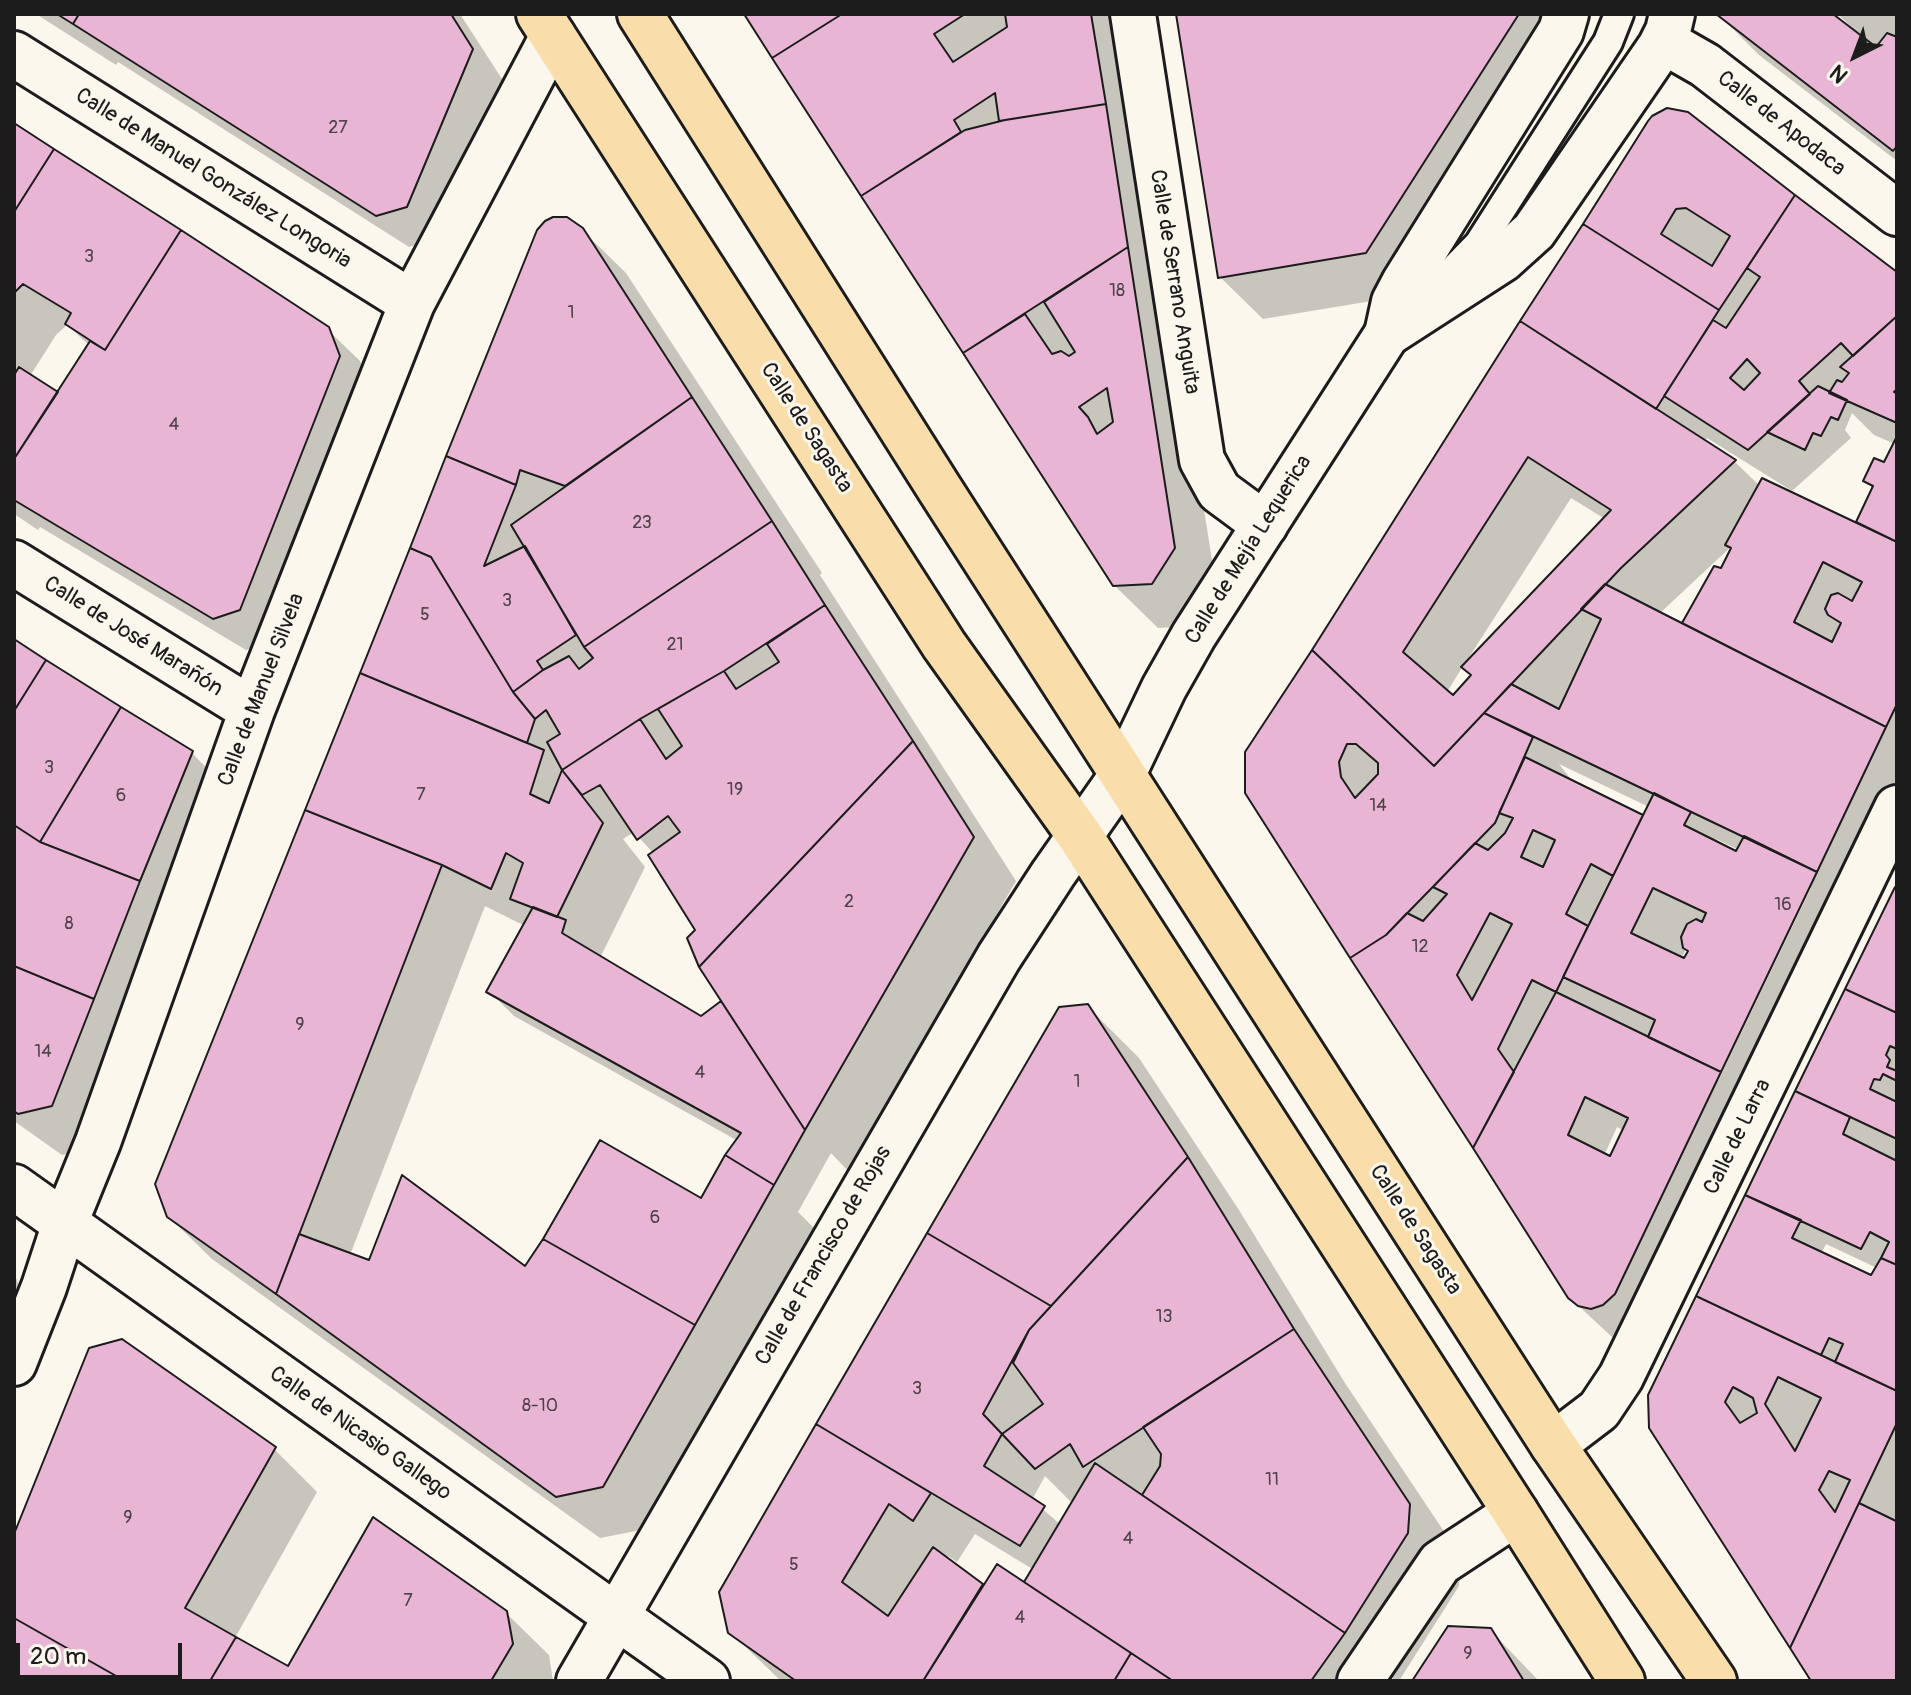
<!DOCTYPE html>
<meta charset="utf-8">
<style>
body{margin:0}
#map{position:relative;width:1911px;height:1695px;overflow:hidden;background:#fbf7ec;font-family:Pangolin,sans-serif}
canvas{display:block}
.frame{position:absolute;inset:0;border:16px solid #1c1c1c;pointer-events:none}
.north{position:absolute;left:1815px;top:16px;width:80px;height:80px;-webkit-text-stroke:6px #fbf7ec;paint-order:stroke;rotate:222deg;font-size:22px;font-weight:700;line-height:32px;text-align:center;color:#1c1c1c}
.north::after{content:'';display:block;margin:auto;width:28px;height:36px;background:#1c1c1c;clip-path:polygon(50% 0,100% 100%,50% 72%,0 100%)}
.scale{position:absolute;left:16px;top:1643px;width:166px;height:36px;box-sizing:border-box;border:4px solid #1c1c1c;border-top:0;padding-left:10px;font-size:24px;line-height:28px;white-space:nowrap;color:#1c1c1c;-webkit-text-stroke:6px #fbf7ec;paint-order:stroke}
</style>
<div id="map">
<canvas width="1911" height="1695"></canvas>
<div class="frame"></div>
<div class="north">N</div>
<div class="scale">20 m</div>
</div>
<script>
const ctx = document.querySelector('canvas').getContext('2d');
ctx.lineJoin = 'round';
function fill(path, color) {
  ctx.fillStyle = color;
  ctx.fill(path, 'evenodd');
}
function poly(rows) {
  const path = new Path2D();
  for (const r of rows) {
    path.moveTo(r[0], r[1]);
    for (let i = 2; i < r.length; i += 2) path.lineTo(r[i], r[i + 1]);
  }
  return path;
}
function stroke(path, color, width, dash) {
  ctx.strokeStyle = color;
  ctx.lineWidth = width;
  ctx.lineCap = dash ? 'butt' : 'round';
  ctx.setLineDash(dash || []);
  ctx.stroke(path);
}
function write(font, color, halo, rows, align = 'center') {
  ctx.font = font + ' Pangolin,sans-serif';
  ctx.lineWidth = 6;
  ctx.setLineDash([]);
  ctx.textBaseline = 'middle';
  ctx.strokeStyle = halo;
  ctx.fillStyle = color;
  for (const [text, x, y, turn = 0] of rows) {
    ctx.save();
    ctx.translate(x, y);
    ctx.rotate((+turn || 0) * Math.PI / 180);
    ctx.textAlign = isNaN(turn) ? turn : align;
    if (halo) ctx.strokeText(text, 0, 0);
    ctx.fillText(text, 0, 0);
    ctx.restore();
  }
}
const shadow = poly([
 [36,14,460,14,504,82,438,238,409,247,118,62,116,65],
 [746,14,965,14,965,17,969,14,1126,14,1217,592,1194,626,1158,628,1114,585],
 [1179,14,1588,14,1408,295,1263,319,1220,277],
 [1718,14,1830,14,1849,29,1851,27,1838,14,1897,14,1897,161,1759,55],
 [1687,114,1897,276,1897,802,1630,1338,1612,1337,1569,1297,1247,793],
 [1852,413,1874,435,1895,444,1885,465,1865,481,1874,489,1857,525,1760,486,1735,462,1704,442,1707,438,1792,491,1851,438,1845,430],
 [1571,498,1605,519,1470,660,1468,659],
 [1735,543,1722,571,1685,623,1691,629,1659,614],
 [1463,666,1473,676,1454,697,1447,692],
 [1559,764,1649,807,1644,818,1574,783],
 [1716,839,1739,850,1737,854,1723,847],
 [1807,888,1811,888,1718,1081,1715,1080],
 [1686,949,1690,952,1685,961,1681,959],
 [1617,1127,1624,1131,1611,1159,1604,1156],
 [14,125,327,329,360,361,371,389,272,642,246,650,40,527,38,530,14,514],
 [67,325,90,346,58,394,30,376,56,335],
 [582,230,626,273,822,573,820,575,1016,881,848,1171,831,1153,798,1212,815,1229,646,1529,600,1538,212,1259,168,1216],
 [634,832,654,854,698,930,728,1011,720,1003,701,1019,600,958,645,867,623,839],
 [485,906,525,926,489,991,514,1016,738,1141,702,1200,526,1269,370,1263,350,1255],
 [14,641,192,753,234,796,94,1148,62,1155,14,1121],
 [1897,887,1897,1681,1813,1681,1651,1428,1650,1395],
 [1826,1244,1877,1268,1872,1278,1821,1254],
 [1087,1006,1139,1058,1239,1210,1345,1383,1461,1557,1459,1586,1399,1681,1387,1676,1383,1681,781,1681,730,1632,722,1592,929,1234],
 [1045,1476,1073,1504,1061,1525,1032,1500],
 [975,1534,1034,1570,1025,1585,983,1587,946,1559,948,1556,957,1562],
 [14,1273,31,1315,14,1356],
 [274,1449,317,1492,235,1638,289,1669,505,1612,549,1655,553,1681,14,1681,14,1540],
 [1490,1630,1539,1681,1414,1681]
]);
const building = poly([
 [57,14,79,14,73,24,57,14],
 [79,14,451,14,473,49,407,207,376,216,73,24,79,14],
 [744,14,842,14,772,58,744,14],
 [842,14,965,14,934,34,953,62,1007,27,1005,14,1091,14,1106,104,999,121,995,93,954,120,961,132,861,196,772,58,842,14],
 [1176,14,1519,14,1366,253,1218,278,1176,14],
 [1716,14,1833,14,1876,47,1887,33,1897,37,1897,146,1893,151,1716,14],
 [1106,104,1128,247,963,353,861,196,965,130,1005,120,1106,104],
 [1667,108,1688,112,1795,195,1719,310,1583,224,1648,121,1652,116,1667,108],
 [1686,208,1730,236,1712,266,1661,234,1676,209,1686,208],
 [14,123,54,149,14,212,14,123],
 [54,149,181,230,105,350,65,324,71,313,23,284,14,293,14,212,54,149],
 [1795,195,1897,272,1897,316,1853,356,1841,343,1799,381,1810,394,1748,450,1664,396,1713,320,1726,328,1760,277,1747,268,1795,195],
 [1747,359,1760,373,1744,390,1730,378,1747,359],
 [553,217,567,217,583,228,692,397,565,486,520,470,516,485,446,456,537,230,545,221,553,217],
 [1583,224,1719,310,1656,409,1520,321,1583,224],
 [181,230,329,327,340,356,240,610,213,619,14,500,14,459,90,341,105,350,181,230],
 [1128,247,1175,548,1152,584,1113,586,963,353,1025,314,1052,354,1061,351,1069,356,1075,352,1044,302,1128,247],
 [1107,388,1113,422,1097,434,1088,417,1079,407,1107,388],
 [1897,316,1897,389,1894,392,1897,394,1897,423,1829,393,1837,380,1842,382,1849,373,1840,367,1897,316],
 [1520,321,1736,460,1621,568,1434,766,1312,650,1520,321],
 [1528,457,1611,510,1461,667,1471,675,1453,695,1403,652,1528,457],
 [19,367,58,392,14,459,14,375,19,367],
 [1818,386,1847,400,1838,420,1831,417,1821,436,1813,433,1805,450,1767,432,1818,386],
 [692,397,772,521,584,647,511,525,692,397],
 [1897,436,1897,542,1856,522,1873,486,1863,481,1874,458,1884,462,1897,436],
 [446,456,516,485,484,566,525,546,576,635,537,661,543,670,513,692,431,557,410,548,446,456],
 [1762,478,1897,542,1897,704,1886,727,1682,623,1714,566,1721,568,1731,548,1725,545,1762,478],
 [1823,562,1862,582,1852,601,1838,593,1831,595,1825,609,1828,615,1841,623,1832,642,1794,622,1823,562],
 [772,521,825,605,724,671,640,719,562,770,547,742,560,734,546,710,535,719,513,692,543,670,569,656,579,669,593,658,584,647,772,521],
 [410,548,431,557,513,692,535,719,527,743,360,673,410,548],
 [1605,584,1886,727,1817,872,1484,713,1511,684,1559,709,1601,619,1581,609,1605,584],
 [825,605,913,741,699,967,687,938,695,930,648,855,680,832,668,816,637,840,600,785,582,795,562,770,640,719,666,759,682,746,658,709,724,671,736,689,779,662,767,644,825,605],
 [14,639,46,660,14,711,14,639],
 [1312,650,1434,766,1484,713,1533,737,1495,823,1386,935,1350,958,1245,793,1245,752,1312,650],
 [1347,744,1356,744,1378,763,1378,774,1355,798,1341,777,1339,762,1347,744],
 [46,660,121,707,40,842,14,825,14,711,46,660],
 [360,673,544,750,530,794,549,803,562,770,603,823,557,917,510,899,523,863,506,853,491,889,442,865,305,810,360,673],
 [121,707,193,751,140,881,40,842,121,707],
 [913,741,974,837,805,1130,699,967,913,741],
 [1525,757,1643,815,1613,876,1591,864,1566,914,1588,926,1556,992,1532,980,1498,1049,1514,1072,1473,1148,1350,958,1386,935,1407,913,1423,921,1447,894,1433,887,1475,843,1488,850,1505,833,1513,818,1499,813,1525,757],
 [1533,830,1555,840,1543,867,1521,857,1533,830],
 [1490,913,1512,924,1472,1000,1457,975,1490,913],
 [1654,793,1691,812,1684,825,1736,851,1744,836,1817,872,1721,1072,1648,1037,1655,1020,1563,977,1654,793],
 [1653,888,1706,913,1702,922,1696,919,1687,924,1681,937,1683,948,1688,951,1684,958,1631,933,1653,888],
 [305,810,442,865,276,1294,167,1217,155,1184,305,810],
 [14,825,40,842,140,881,94,999,14,966,14,825],
 [1895,887,1897,888,1897,1013,1845,989,1895,887],
 [533,907,566,920,562,933,701,1016,721,1001,805,1130,774,1185,725,1155,741,1133,486,992,533,907],
 [14,966,94,999,52,1106,18,1114,14,1111,14,966],
 [1845,989,1897,1013,1897,1049,1890,1046,1886,1055,1890,1060,1887,1067,1897,1071,1897,1081,1883,1074,1880,1080,1874,1079,1870,1089,1897,1102,1897,1139,1795,1091,1845,989],
 [1556,992,1721,1072,1615,1294,1603,1305,1591,1309,1578,1306,1568,1298,1473,1148,1556,992],
 [1585,1097,1628,1118,1610,1156,1568,1135,1585,1097],
 [1088,1004,1188,1157,1051,1306,927,1233,1059,1007,1088,1004],
 [1795,1091,1850,1117,1843,1134,1897,1161,1897,1265,1881,1258,1889,1242,1870,1232,1861,1249,1745,1195,1795,1091],
 [600,1140,701,1198,725,1155,774,1185,695,1325,543,1239,600,1140],
 [1188,1157,1294,1329,1083,1467,1070,1444,1035,1469,1002,1434,1043,1404,1013,1363,1029,1330,1188,1157],
 [402,1175,525,1266,543,1239,695,1325,603,1487,556,1497,276,1294,299,1234,369,1260,402,1175],
 [1745,1195,1801,1220,1792,1238,1871,1275,1881,1258,1897,1265,1897,1391,1835,1362,1843,1344,1829,1338,1821,1355,1696,1296,1745,1195],
 [927,1233,1051,1306,1029,1330,983,1414,1002,1434,984,1466,1045,1506,1020,1546,816,1424,927,1233],
 [1696,1296,1897,1391,1897,1423,1790,1648,1649,1428,1648,1395,1696,1296],
 [1778,1377,1821,1398,1795,1451,1765,1404,1778,1377],
 [1733,1387,1753,1398,1757,1413,1740,1423,1725,1402,1733,1387],
 [1829,1471,1850,1480,1835,1512,1819,1490,1829,1471],
 [1294,1329,1410,1504,1408,1533,1345,1633,1142,1495,1160,1466,1161,1454,1143,1427,1294,1329],
 [122,1339,276,1447,185,1608,236,1637,210,1681,125,1681,14,1618,14,1534,89,1348,122,1339],
 [816,1424,931,1493,913,1521,889,1504,842,1582,888,1616,933,1547,983,1584,923,1681,796,1681,728,1633,719,1592,816,1424],
 [1095,1463,1345,1633,1311,1681,1173,1681,1024,1582,1095,1463],
 [1859,1503,1896,1521,1897,1519,1897,1681,1811,1681,1790,1648,1859,1503],
 [373,1517,507,1611,513,1644,491,1681,210,1681,236,1637,288,1666,373,1517],
 [997,1564,1131,1653,1114,1681,923,1681,997,1564],
 [14,1618,102,1668,125,1681,14,1681,14,1618],
 [1448,1626,1491,1628,1524,1681,1412,1681,1448,1626],
 [1131,1653,1173,1681,1114,1681,1131,1653]
]);
const lane = poly([
 [1443,281,1479,244,1608,42,1619,14]
]);
const street = poly([
 [1133,14,1202,460,1219,491,1265,525],
 [1660,47,1677,49,1705,65,1897,213],
 [14,54,412,303],
 [1387,334,1503,259,1534,231,1660,47,1668,31,1672,14],
 [1387,334,1394,302,1404,283,1561,31,1566,14],
 [14,563,252,710],
 [14,1187,707,1681],
 [14,1363,44,1287,65,1223,98,1142,252,710,412,303,553,36],
 [1553,1445,1599,1410,1621,1377,1897,808],
 [1360,1681,1440,1563,1516,1513]
]);
const secondary = poly([
 [579,1681,999,957,1053,874,1123,774,1164,688,1194,635,1387,334]
]);
const primary = poly([
 [539,14,944,645,1080,836,1516,1513,1622,1681],
 [640,14,939,488,1553,1445,1714,1681]
]);
const numberNames = [
 ["27",338,128],
 ["3",89,257],
 ["18",1117,291],
 ["1",571,313],
 ["4",174,425],
 ["23",642,523],
 ["3",507,601],
 ["5",425,615],
 ["21",675,645],
 ["3",49,768],
 ["19",735,790],
 ["7",421,795],
 ["6",121,796],
 ["14",1378,806],
 ["2",849,902],
 ["16",1783,905],
 ["8",69,924],
 ["12",1420,947],
 ["9",300,1025],
 ["14",43,1052],
 ["4",700,1073],
 ["1",1077,1082],
 ["6",655,1218],
 ["13",1164,1317],
 ["3",917,1389],
 ["8-10",540,1406],
 ["11",1272,1480],
 ["9",128,1518],
 ["4",1128,1539],
 ["5",794,1565],
 ["7",408,1601],
 ["4",1020,1618],
 ["9",1468,1654]
];
const streetNames = [
 ["Calle de Apodaca",1781,124,38],
 ["Calle de Manuel González Longoria",213,179,32],
 ["Calle de Serrano Anguita",1174,282,81],
 ["Calle de Sagasta",806,428,57],
 ["Calle de Mejía Lequerica",1249,550,-58],
 ["Calle de José Marañón",133,637,32],
 ["Calle de Manuel Silvela",262,690,-69],
 ["Calle de Larra",1738,1137,-64],
 ["Calle de Sagasta",1415,1230,57],
 ["Calle de Francisco de Rojas",824,1256,-60],
 ["Calle de Nicasio Gallego",360,1434,35]
];
fill(shadow, '#0003');
fill(building, '#e8b6d4');
stroke(building, '#1c1c1c', 2);
stroke(lane, '#1c1c1c', 34);
stroke(street, '#1c1c1c', 50);
stroke(secondary, '#1c1c1c', 50);
stroke(primary, '#1c1c1c', 50);
stroke(lane, '#fbf7ec', 28);
stroke(street, '#fbf7ec', 44);
stroke(secondary, '#fbf7ec', 44);
stroke(primary, '#f9deab', 44);
write('18px', '#4f424a', null, numberNames);
write('22px', '#1c1c1c', '#fbf7ec', streetNames);
</script>
